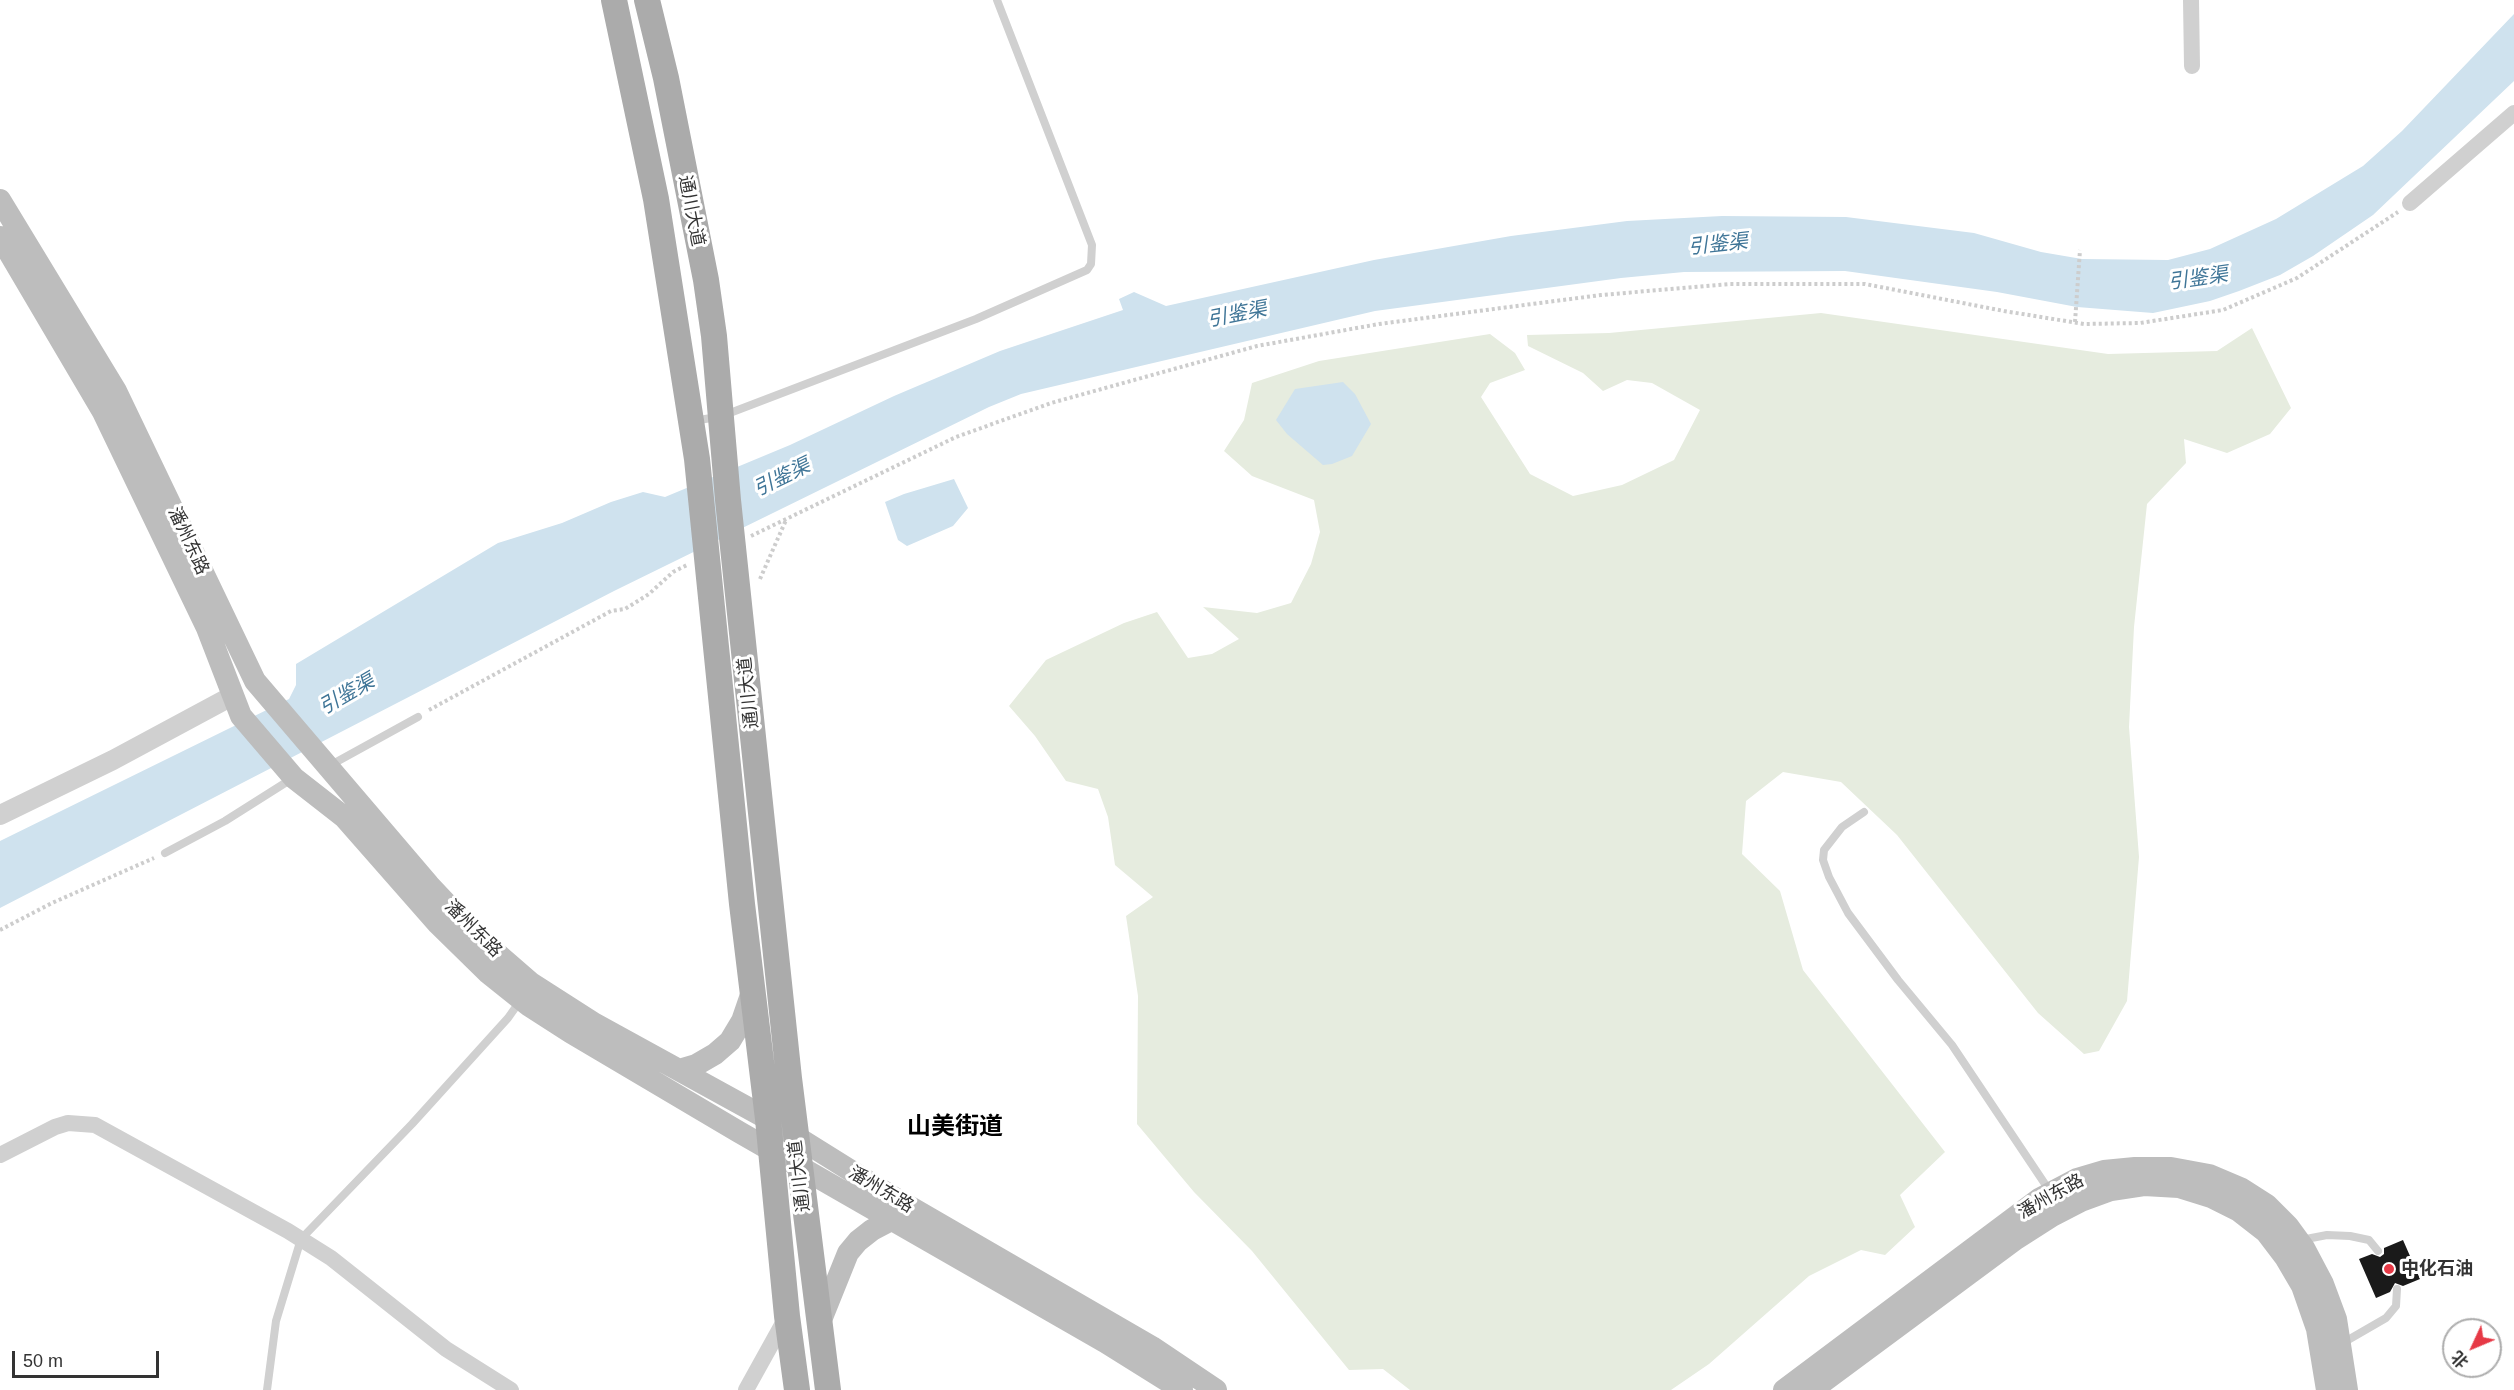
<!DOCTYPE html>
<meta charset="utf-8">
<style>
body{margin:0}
#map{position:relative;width:2514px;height:1390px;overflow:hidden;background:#fff;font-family:Helvetica,"Noto Sans SC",sans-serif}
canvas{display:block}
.north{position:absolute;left:2442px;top:1318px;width:60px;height:60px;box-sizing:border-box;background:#fff;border:2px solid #adadad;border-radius:50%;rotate:226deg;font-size:16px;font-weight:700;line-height:24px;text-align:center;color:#333}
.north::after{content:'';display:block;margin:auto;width:21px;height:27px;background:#e63946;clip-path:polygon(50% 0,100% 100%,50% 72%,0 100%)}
.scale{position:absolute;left:12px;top:1351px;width:147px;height:27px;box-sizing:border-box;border:3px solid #333;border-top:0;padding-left:8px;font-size:18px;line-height:21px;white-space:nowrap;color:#333;-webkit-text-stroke:4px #fff;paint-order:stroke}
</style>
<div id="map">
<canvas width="2514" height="1390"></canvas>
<div class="north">北</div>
<div class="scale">50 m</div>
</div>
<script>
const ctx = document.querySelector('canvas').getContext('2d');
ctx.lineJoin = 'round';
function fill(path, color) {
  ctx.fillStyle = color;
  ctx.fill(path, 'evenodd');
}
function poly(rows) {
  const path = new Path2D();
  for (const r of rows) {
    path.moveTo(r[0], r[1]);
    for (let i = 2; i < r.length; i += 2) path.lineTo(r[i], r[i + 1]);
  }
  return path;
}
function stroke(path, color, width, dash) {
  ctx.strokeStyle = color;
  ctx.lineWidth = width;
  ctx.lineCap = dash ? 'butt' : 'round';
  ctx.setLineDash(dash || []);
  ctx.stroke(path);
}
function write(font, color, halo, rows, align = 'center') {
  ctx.font = font + ' Helvetica,"Noto Sans SC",sans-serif';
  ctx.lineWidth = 6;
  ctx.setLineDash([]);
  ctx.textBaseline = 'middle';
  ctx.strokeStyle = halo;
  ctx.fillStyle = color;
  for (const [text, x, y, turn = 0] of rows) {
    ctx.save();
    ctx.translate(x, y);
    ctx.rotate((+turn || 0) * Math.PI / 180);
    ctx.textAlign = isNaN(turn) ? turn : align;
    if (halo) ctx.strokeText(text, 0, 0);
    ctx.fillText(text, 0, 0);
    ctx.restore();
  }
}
const green = poly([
 [1821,313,2108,354,2217,351,2252,328,2291,408,2270,434,2227,453,2184,439,2186,463,2147,504,2134,627,2129,727,2139,857,2127,1001,2099,1051,2084,1054,2038,1013,1897,835,1841,782,1783,772,1746,801,1742,854,1780,891,1803,970,1945,1152,1900,1195,1915,1227,1885,1255,1861,1250,1809,1276,1709,1364,1671,1390,1410,1390,1383,1369,1349,1370,1252,1251,1194,1192,1137,1124,1138,996,1126,916,1153,897,1115,865,1108,817,1098,789,1066,781,1035,736,1009,706,1046,660,1124,623,1157,612,1188,658,1212,654,1239,639,1203,607,1257,613,1291,603,1311,564,1320,532,1314,500,1252,476,1224,451,1244,420,1252,383,1319,361,1490,334,1515,353,1525,370,1490,383,1481,397,1530,474,1573,496,1622,485,1674,460,1700,410,1652,383,1627,380,1603,391,1583,373,1528,346,1527,335,1609,333]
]);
const water = poly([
 [2514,14,2514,81,2373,215,2313,256,2280,275,2239,291,2210,301,2153,313,2077,307,1997,292,1845,271,1684,272,1621,278,1375,311,1021,394,989,407,614,591,0,908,0,841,289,699,296,685,296,664,498,543,562,523,611,502,643,492,665,497,790,445,894,396,1000,351,1123,310,1119,299,1134,292,1166,306,1374,260,1511,236,1627,221,1722,216,1846,217,1974,233,2041,252,2082,259,2168,260,2210,249,2276,219,2363,166,2402,131],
 [1343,382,1355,394,1371,424,1352,456,1332,464,1323,465,1287,434,1276,420,1295,389],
 [954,479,968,508,953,526,907,546,898,540,885,502,904,494]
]);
const building = poly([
 [2403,1240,2420,1279,2403,1286,2395,1283,2390,1292,2376,1298,2359,1259,2372,1254,2380,1257,2384,1254,2384,1248]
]);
const path = poly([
 [2075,322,2080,250],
 [751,536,956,437,1051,403,1257,346,1379,324,1601,295,1730,284,1865,284,2004,311,2084,324,2140,323,2223,310,2297,278,2398,212],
 [760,579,786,520],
 [429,710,611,611,625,609,649,594,673,572,687,565],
 [0,930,52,903,154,858]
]);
const service = poly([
 [694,421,722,416,976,319,1087,270,1091,264,1092,245,997,0],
 [329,766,418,717],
 [1864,812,1842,827,1824,850,1823,860,1829,877,1848,913,1898,980,1952,1045,2051,1193],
 [165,853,225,821,293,778],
 [2301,1240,2327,1235,2350,1236,2369,1240,2378,1251],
 [2341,1344,2386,1318,2396,1306,2397,1289],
 [267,1390,276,1321,301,1239,412,1124,508,1018,520,1001]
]);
const minor = poly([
 [2191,0,2192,66],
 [2410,203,2514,113],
 [0,1155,55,1127,68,1123,95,1125,288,1231,331,1258,446,1349,511,1390],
 [746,1390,787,1316]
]);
const tertiary = poly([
 [0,815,113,760,232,696]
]);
const secondary = poly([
 [0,200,116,391,255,681,429,885,478,937,531,983,595,1024,768,1119,893,1197,1152,1347,1216,1390],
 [0,237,103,412,207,628,241,716,294,778,344,817,438,924,488,973,528,1005,570,1032,739,1132,1105,1342,1182,1390],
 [679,1070,696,1065,715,1054,730,1041,742,1021,752,992],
 [819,1325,848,1253,858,1241,872,1230,893,1219],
 [1784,1390,2039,1199,2077,1179,2104,1171,2135,1168,2171,1168,2209,1175,2242,1189,2267,1205,2288,1226,2304,1248,2323,1284,2336,1319,2347,1390],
 [1812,1390,2016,1239,2052,1216,2081,1201,2111,1190,2144,1185,2179,1187,2211,1197,2239,1211,2266,1232,2285,1257,2302,1286,2317,1329,2327,1390]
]);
const primary = poly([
 [614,0,656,199,697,459,742,904,768,1119,787,1316,797,1390],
 [647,0,666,78,706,280,714,336,728,500,789,1078,828,1390]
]);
const markers = [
 [2389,1269,6,"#e63946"]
];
const streetNames = [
 ["通川大道",691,211,79],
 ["潘州东路",188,541,65],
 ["通川大道",749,693,-96],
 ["潘州东路",473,929,45],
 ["通川大道",800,1176,-97],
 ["潘州东路",881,1190,31],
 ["潘州东路",2051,1197,-29]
];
const poiNames = [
 ["中化石油",2401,1269]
];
const waterNames = [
 ["引鉴渠",1718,245,-6],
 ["引鉴渠",2198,279,-8],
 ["引鉴渠",1237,315,-11],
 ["引鉴渠",782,478,-26],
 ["引鉴渠",347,695,-30]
];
const districtNames = [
 ["山美街道",955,1127]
];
fill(green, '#e6ecdf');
fill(water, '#cfe2ee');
fill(building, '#1a1a1a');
stroke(path, '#cdcdcd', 4, [3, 3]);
stroke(service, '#d0d0d0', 8);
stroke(minor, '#d0d0d0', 16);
stroke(tertiary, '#d0d0d0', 20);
stroke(secondary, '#bdbdbd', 22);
stroke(primary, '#ababab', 26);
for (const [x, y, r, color] of markers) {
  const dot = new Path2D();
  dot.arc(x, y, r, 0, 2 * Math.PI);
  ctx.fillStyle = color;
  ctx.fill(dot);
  stroke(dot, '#fff', 2);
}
write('18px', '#333', '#fff', streetNames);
write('bold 18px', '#333', '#fff', poiNames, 'left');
write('italic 20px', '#3f7597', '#fff', waterNames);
write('bold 24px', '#000', '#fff', districtNames);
</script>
